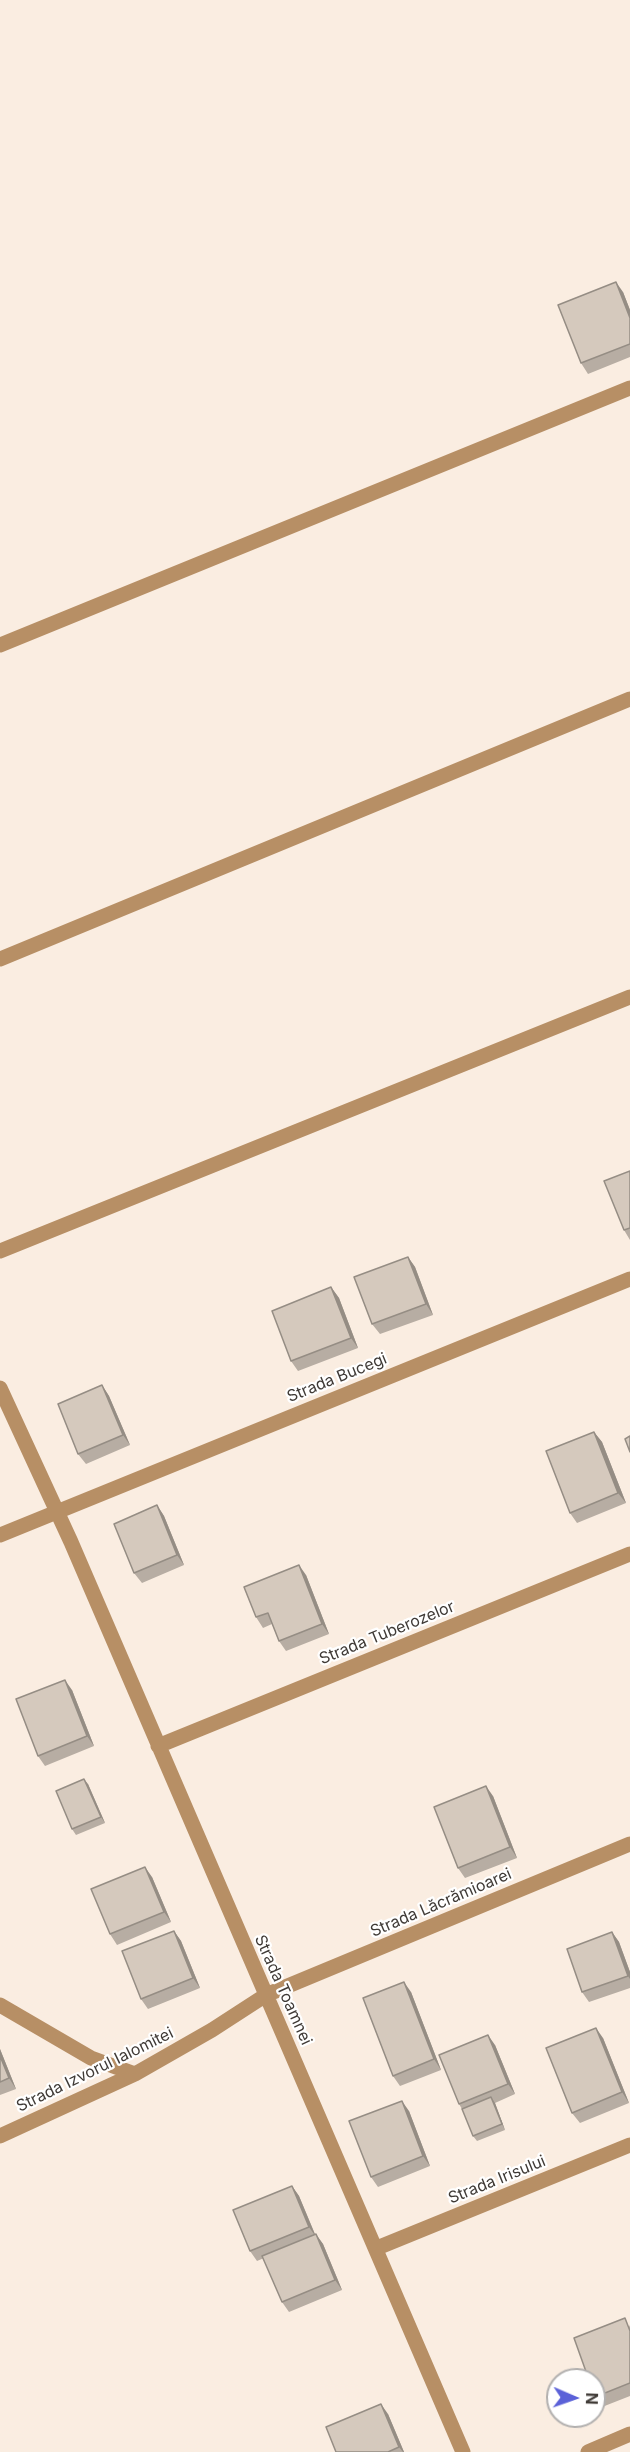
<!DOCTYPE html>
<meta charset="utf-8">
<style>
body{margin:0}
#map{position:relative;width:630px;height:2452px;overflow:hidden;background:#faede1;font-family:Inter,sans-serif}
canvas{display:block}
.north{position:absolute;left:546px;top:2368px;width:60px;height:60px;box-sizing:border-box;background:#fff;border:2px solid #b2b0af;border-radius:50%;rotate:92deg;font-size:16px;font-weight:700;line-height:24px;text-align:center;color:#3f3a36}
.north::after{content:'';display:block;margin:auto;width:21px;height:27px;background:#5b61d8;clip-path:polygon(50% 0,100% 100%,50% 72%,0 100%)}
</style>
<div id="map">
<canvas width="630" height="2452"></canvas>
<div class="north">N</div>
</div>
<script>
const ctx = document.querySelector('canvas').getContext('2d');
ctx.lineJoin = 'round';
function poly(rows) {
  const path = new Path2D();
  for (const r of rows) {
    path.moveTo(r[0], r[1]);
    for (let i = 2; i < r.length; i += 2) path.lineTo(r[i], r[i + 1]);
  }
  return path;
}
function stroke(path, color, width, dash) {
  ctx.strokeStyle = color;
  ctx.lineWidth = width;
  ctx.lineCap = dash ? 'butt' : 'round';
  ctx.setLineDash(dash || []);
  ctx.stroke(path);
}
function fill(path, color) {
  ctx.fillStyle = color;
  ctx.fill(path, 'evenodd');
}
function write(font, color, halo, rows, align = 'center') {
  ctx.font = font + ' Inter,sans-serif';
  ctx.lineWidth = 4.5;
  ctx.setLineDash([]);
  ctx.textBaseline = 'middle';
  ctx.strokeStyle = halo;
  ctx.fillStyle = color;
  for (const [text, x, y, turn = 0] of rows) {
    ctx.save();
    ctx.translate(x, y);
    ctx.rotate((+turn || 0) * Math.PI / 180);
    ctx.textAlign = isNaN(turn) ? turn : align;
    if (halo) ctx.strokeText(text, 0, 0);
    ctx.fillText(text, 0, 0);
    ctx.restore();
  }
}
const minor = poly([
 [0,645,630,388],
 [0,959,630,699],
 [0,1251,630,997],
 [0,1388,71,1542,463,2452],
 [0,1535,630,1279],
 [158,1746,630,1554],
 [0,2005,91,2058,135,2074],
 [0,2136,135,2074,212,2030,266,1995,630,1844],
 [377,2248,630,2145],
 [588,2452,630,2434]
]);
const wall = poly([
 [623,292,630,310,630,357,588,374,581,363],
 [630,1171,630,1240,624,1230],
 [408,1257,415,1267,433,1315,380,1334,372,1324],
 [331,1287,339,1298,358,1348,298,1371,291,1361],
 [102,1385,109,1396,130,1445,86,1464,78,1454],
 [594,1432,602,1442,626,1503,577,1523,570,1513],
 [157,1505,164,1516,184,1565,142,1583,134,1573],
 [306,1575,329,1634,286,1651,279,1641,272,1624,263,1628,256,1617],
 [72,1690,94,1746,45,1766,38,1756],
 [88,1784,105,1823,76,1835,72,1829],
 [493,1796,517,1858,465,1878,458,1868],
 [152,1877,171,1922,117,1945,110,1934],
 [174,1931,181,1941,200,1988,148,2009,141,1999],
 [612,1932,619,1942,630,1972,630,1988,589,2002,582,1992],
 [411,1992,441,2070,400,2086,393,2076],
 [603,2038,629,2103,580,2123,572,2113],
 [495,2045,515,2094,495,2103,505,2130,477,2141,473,2136,462,2109,459,2104],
 [0,2049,16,2089,0,2095],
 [409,2111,430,2166,378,2187,371,2177],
 [292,2186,299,2196,315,2234,323,2244,342,2290,289,2312,282,2302,264,2258,257,2261,250,2251],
 [630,2325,630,2396,602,2407,595,2397],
 [388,2414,404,2452,336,2452]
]);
const shadedWall = poly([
 [616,282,623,292,630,310,630,318],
 [408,1257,415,1267,433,1315,426,1304],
 [331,1287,339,1298,358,1348,351,1338],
 [102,1385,109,1396,130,1445,123,1435],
 [594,1432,602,1442,626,1503,618,1493],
 [157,1505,164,1516,184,1565,177,1555],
 [299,1565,306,1575,329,1634,322,1624],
 [65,1680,72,1690,94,1746,87,1736],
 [84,1779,88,1784,105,1823,101,1817],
 [486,1786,493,1796,517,1858,510,1847],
 [145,1867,152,1877,171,1922,164,1912],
 [174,1931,181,1941,200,1988,193,1978],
 [612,1932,619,1942,630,1972,630,1979,628,1976],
 [404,1982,411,1992,441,2070,434,2059],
 [596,2028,603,2038,629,2103,622,2092],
 [488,2035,495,2045,515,2094,508,2084],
 [0,2049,16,2089,9,2078,0,2056],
 [491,2097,495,2103,505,2130,502,2124],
 [402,2101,409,2111,430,2166,423,2156],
 [292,2186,299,2196,316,2237,309,2227],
 [316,2234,323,2244,342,2290,335,2280],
 [381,2404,388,2414,404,2452,403,2452,399,2447]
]);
const building = poly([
 [616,282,630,318,630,344,581,363,558,305,616,282],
 [630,1171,630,1228,624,1230,604,1181,630,1171],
 [408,1257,426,1304,372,1324,354,1277,408,1257],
 [331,1287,351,1338,291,1361,272,1311,331,1287],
 [102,1385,123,1435,78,1454,58,1404,102,1385],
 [594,1432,618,1493,570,1513,546,1451,594,1432],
 [630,1436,630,1452,625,1439,630,1436],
 [157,1505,177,1555,134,1573,114,1524,157,1505],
 [299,1565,322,1624,279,1641,268,1613,256,1617,244,1587,299,1565],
 [65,1680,87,1736,38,1756,16,1699,65,1680],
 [84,1779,101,1817,72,1829,56,1791,84,1779],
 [486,1786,510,1847,458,1868,434,1807,486,1786],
 [145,1867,164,1912,110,1934,91,1889,145,1867],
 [174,1931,193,1978,141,1999,122,1951,174,1931],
 [612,1932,628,1976,582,1992,567,1949,612,1932],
 [404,1982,434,2059,393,2076,363,1998,404,1982],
 [596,2028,622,2092,572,2113,546,2048,596,2028],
 [488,2035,508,2084,459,2104,439,2055,488,2035],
 [0,2056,9,2078,0,2082,0,2056],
 [491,2097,502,2124,473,2136,462,2109,491,2097],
 [402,2101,423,2156,371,2177,349,2121,402,2101],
 [292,2186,309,2227,250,2251,233,2210,292,2186],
 [316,2234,335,2280,282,2302,262,2256,316,2234],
 [625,2318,630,2331,630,2383,595,2397,594,2393,594,2380,589,2380,574,2338,625,2318],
 [381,2404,399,2447,388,2452,336,2452,326,2427,381,2404]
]);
const streetNames = [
 ["Strada Bucegi",337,1378,-22],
 ["Strada Tuberozelor",387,1633,-22],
 ["Strada Lăcrămioarei",441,1903,-23],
 ["Strada Toamnei",283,1990,66],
 ["Strada Izvorul Ialomitei",95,2070,-26],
 ["Strada Irisului",497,2180,-22]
];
stroke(minor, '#b78f65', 15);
fill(wall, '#b7ada3');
fill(shadedWall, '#958d84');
fill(building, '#d5c9bd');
stroke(building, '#958d84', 1.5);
write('16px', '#3f3a36', '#fff', streetNames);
</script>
